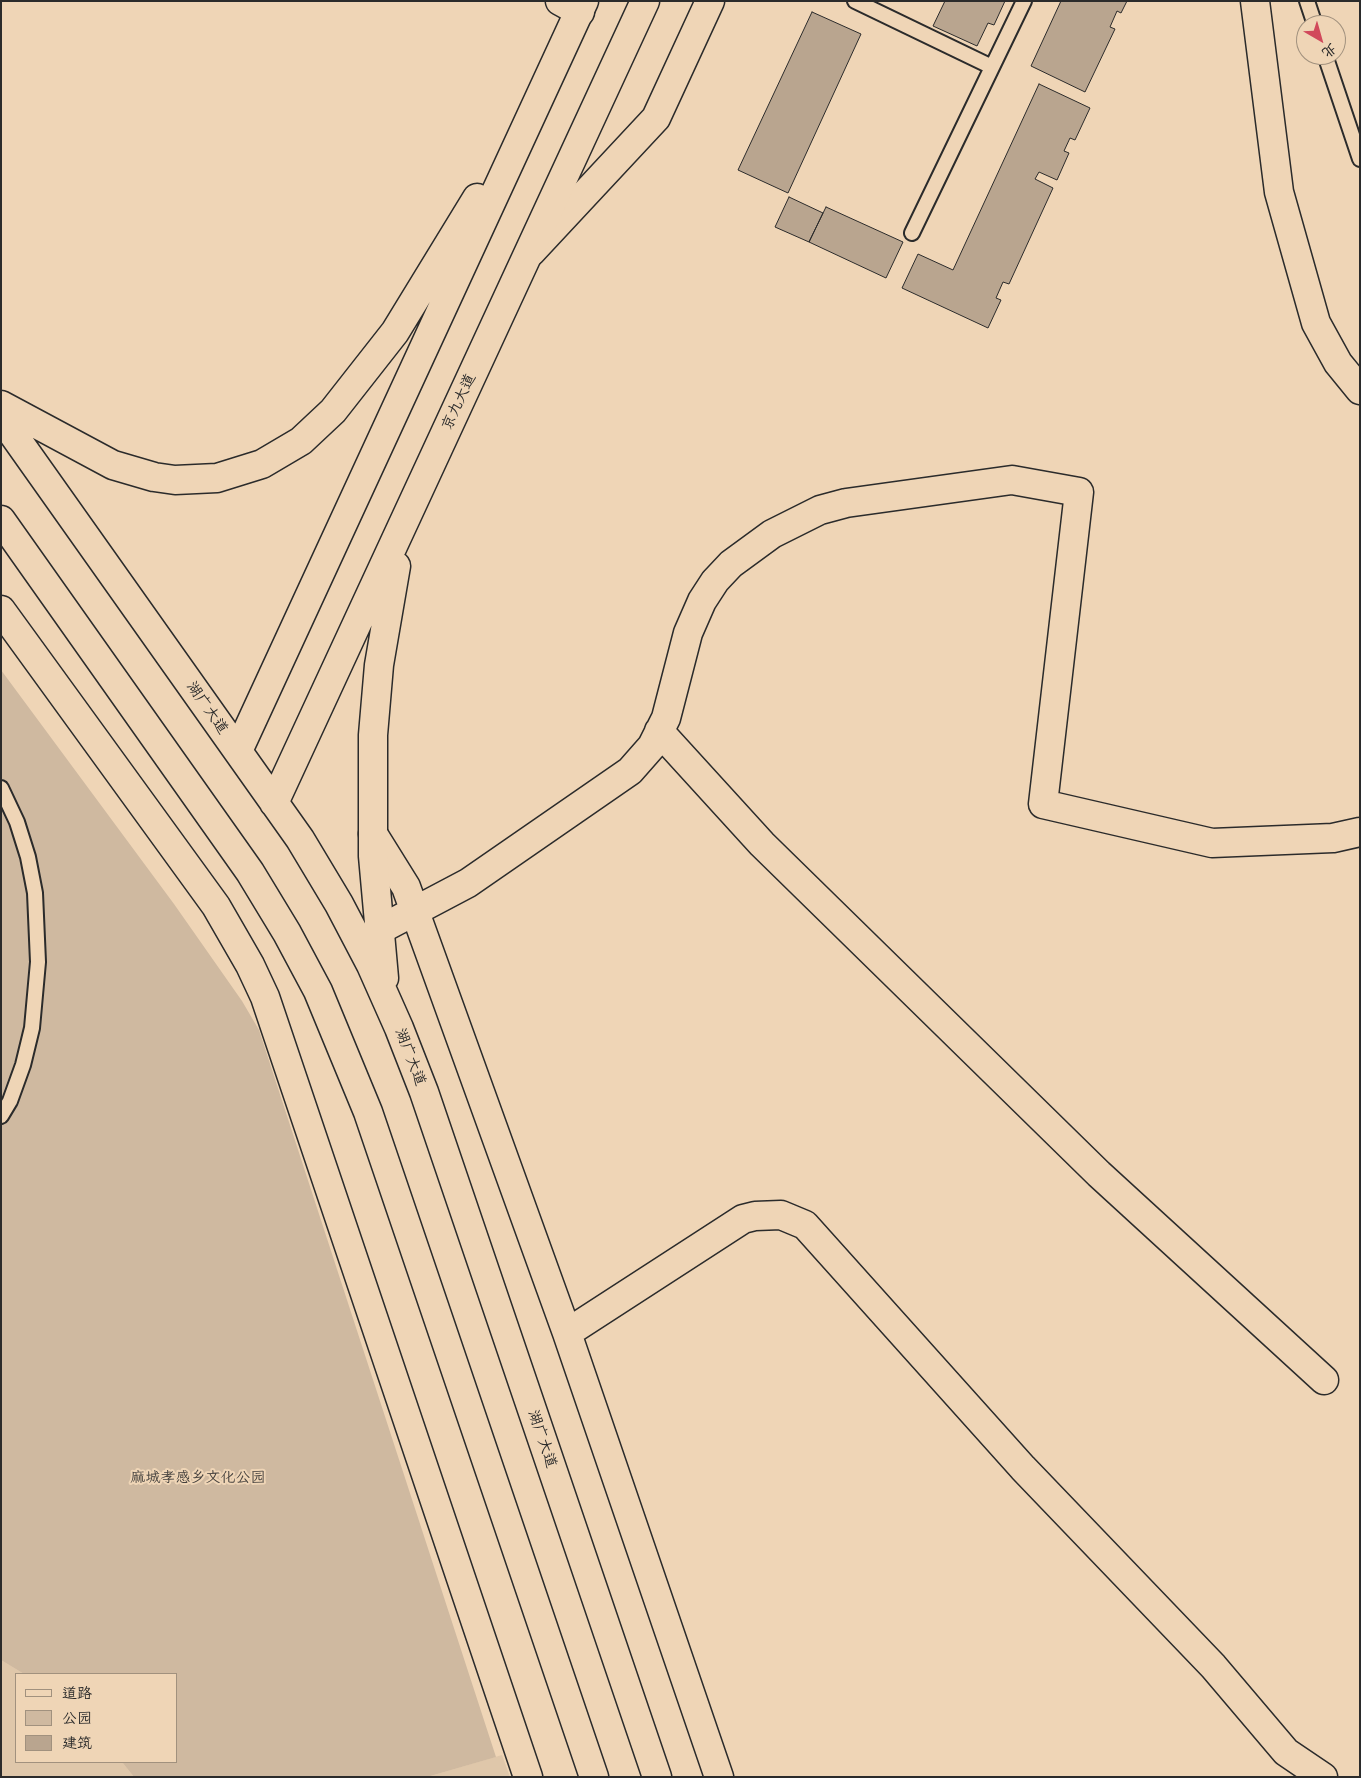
<!DOCTYPE html>
<meta charset="utf-8">
<style>
body{margin:0}
#map{position:relative;width:1361px;height:1778px;overflow:hidden;background:#efd5b6;font-family:"Patrick Hand","LXGW WenKai TC",sans-serif}
canvas{display:block}
.frame{position:absolute;inset:0;border:2px solid #2b2b2b;pointer-events:none}
.legend{position:absolute;left:15px;top:1673px;width:162px;height:90px;box-sizing:border-box;background:#efd5b6;border:1px solid #a1917e;margin:0;padding:6px 9px;list-style:none;font-size:15px;color:#2b2b2b}
.legend li{display:flex;align-items:center;gap:10px;height:25px}
.legend b{width:25px;border:1px solid #a1917e}
.north{position:absolute;left:1296px;top:15px;width:50px;height:50px;box-sizing:border-box;background:#efd5b6;border:1px solid #a1917e;border-radius:50%;rotate:142deg;font-size:14px;font-weight:700;line-height:20px;text-align:center;color:#2b2b2b}
.north::after{content:'';display:block;margin:auto;width:18px;height:22px;background:#d1495b;clip-path:polygon(50% 0,100% 100%,50% 72%,0 100%)}
</style>
<div id="map">
<canvas width="1361" height="1778"></canvas>
<div class="frame"></div>
<ul class="legend">
<li><b style="height:6px;background:#efd5b6"></b>道路</li>
<li><b style="height:14px;background:#cfb9a0"></b>公园</li>
<li><b style="height:14px;background:#b9a58f"></b>建筑</li>
</ul>
<div class="north">北</div>
</div>
<script>
const ctx = document.querySelector('canvas').getContext('2d');
ctx.lineJoin = 'round';
function fill(path, color) {
  ctx.fillStyle = color;
  ctx.fill(path, 'evenodd');
}
function poly(rows) {
  const path = new Path2D();
  for (const r of rows) {
    path.moveTo(r[0], r[1]);
    for (let i = 2; i < r.length; i += 2) path.lineTo(r[i], r[i + 1]);
  }
  return path;
}
function stroke(path, color, width, dash) {
  ctx.strokeStyle = color;
  ctx.lineWidth = width;
  ctx.lineCap = dash ? 'butt' : 'round';
  ctx.setLineDash(dash || []);
  ctx.stroke(path);
}
function write(font, color, halo, rows, align = 'center') {
  ctx.font = font + ' "Patrick Hand","LXGW WenKai TC",sans-serif';
  ctx.lineWidth = 4;
  ctx.setLineDash([]);
  ctx.textBaseline = 'middle';
  ctx.strokeStyle = halo;
  ctx.fillStyle = color;
  for (const [text, x, y, turn = 0] of rows) {
    ctx.save();
    ctx.translate(x, y);
    ctx.rotate((+turn || 0) * Math.PI / 180);
    ctx.textAlign = isNaN(turn) ? turn : align;
    if (halo) ctx.strokeText(text, 0, 0);
    ctx.fillText(text, 0, 0);
    ctx.restore();
  }
}
const built = poly([
 [1,1660,24,1674,16,1674,16,1762,122,1762,134,1777,1,1777],
 [502,1755,510,1777,427,1777]
]);
const green = poly([
 [1,670,174,904,242,1001,259,1030,496,1757,427,1777,134,1777,122,1762,176,1762,176,1674,24,1674,1,1660]
]);
const building = poly([
 [945,1,1005,1,994,25,988,23,977,46,933,26,945,1],
 [1061,1,1127,1,1121,13,1117,11,1110,27,1115,29,1085,92,1031,66,1061,1],
 [812,12,861,34,788,193,738,170,812,12],
 [1039,84,1090,108,1075,140,1070,138,1064,151,1069,153,1057,180,1039,172,1035,179,1053,188,1009,284,1003,282,996,298,1001,300,988,328,902,288,918,254,953,270,1039,84],
 [789,197,823,213,809,242,775,227,789,197],
 [826,207,903,242,886,278,809,242,826,207]
]);
const lane = poly([
 [855,1,992,67],
 [1307,1,1315,25],
 [1325,55,1360,159],
 [912,233,1024,1],
 [1,788,17,822,28,857,35,893,38,962,32,1028,23,1065,10,1101,1,1116]
]);
const street = poly([
 [560,1,580,12],
 [1255,1,1279,192,1316,323,1338,363,1360,390],
 [531,252,656,118,710,1],
 [1,610,216,906,250,965,265,997,528,1777],
 [659,731,762,844,1099,1174,1324,1380],
 [373,834,406,887,567,1333,719,1777],
 [379,930,468,883,630,771,652,746,666,718,688,633,702,601,715,581,731,564,772,534,820,510,846,503,1012,480,1079,492,1043,804,1212,843,1333,838,1360,832],
 [567,1333,743,1219,755,1216,781,1215,805,1225,1023,1468,1213,1666,1286,1752,1323,1777]
]);
const secondary = poly([
 [1,405,113,465,154,477,175,480,217,478,262,464,301,441,333,411,395,332,477,198],
 [1,417,300,839,339,904,371,965,399,1028,424,1092,657,1777],
 [1,520,250,872,287,933,318,991,368,1112,594,1777],
 [238,751,584,1],
 [274,803,645,1],
 [384,978,373,856,373,735,379,665,396,566]
]);
const streetNames = [
 ["京九大道",459,402,-65],
 ["湖广大道",207,708,55],
 ["湖广大道",410,1057,69],
 ["湖广大道",542,1439,71]
];
const parkNames = [
 ["麻城孝感乡文化公园",198,1478]
];
fill(built, '#dfc7aa');
fill(green, '#cfb9a0');
fill(building, '#b9a58f');
stroke(building, '#2b2b2b', 1);
stroke(lane, '#2b2b2b', 18);
stroke(street, '#2b2b2b', 31);
stroke(secondary, '#2b2b2b', 31);
stroke(lane, '#efd5b6', 14);
stroke(street, '#efd5b6', 28);
stroke(secondary, '#efd5b6', 28);
write('15px', '#2b2b2b', '#efd5b6', streetNames);
write('15px', '#44403d', '#efd5b6', parkNames);
</script>
